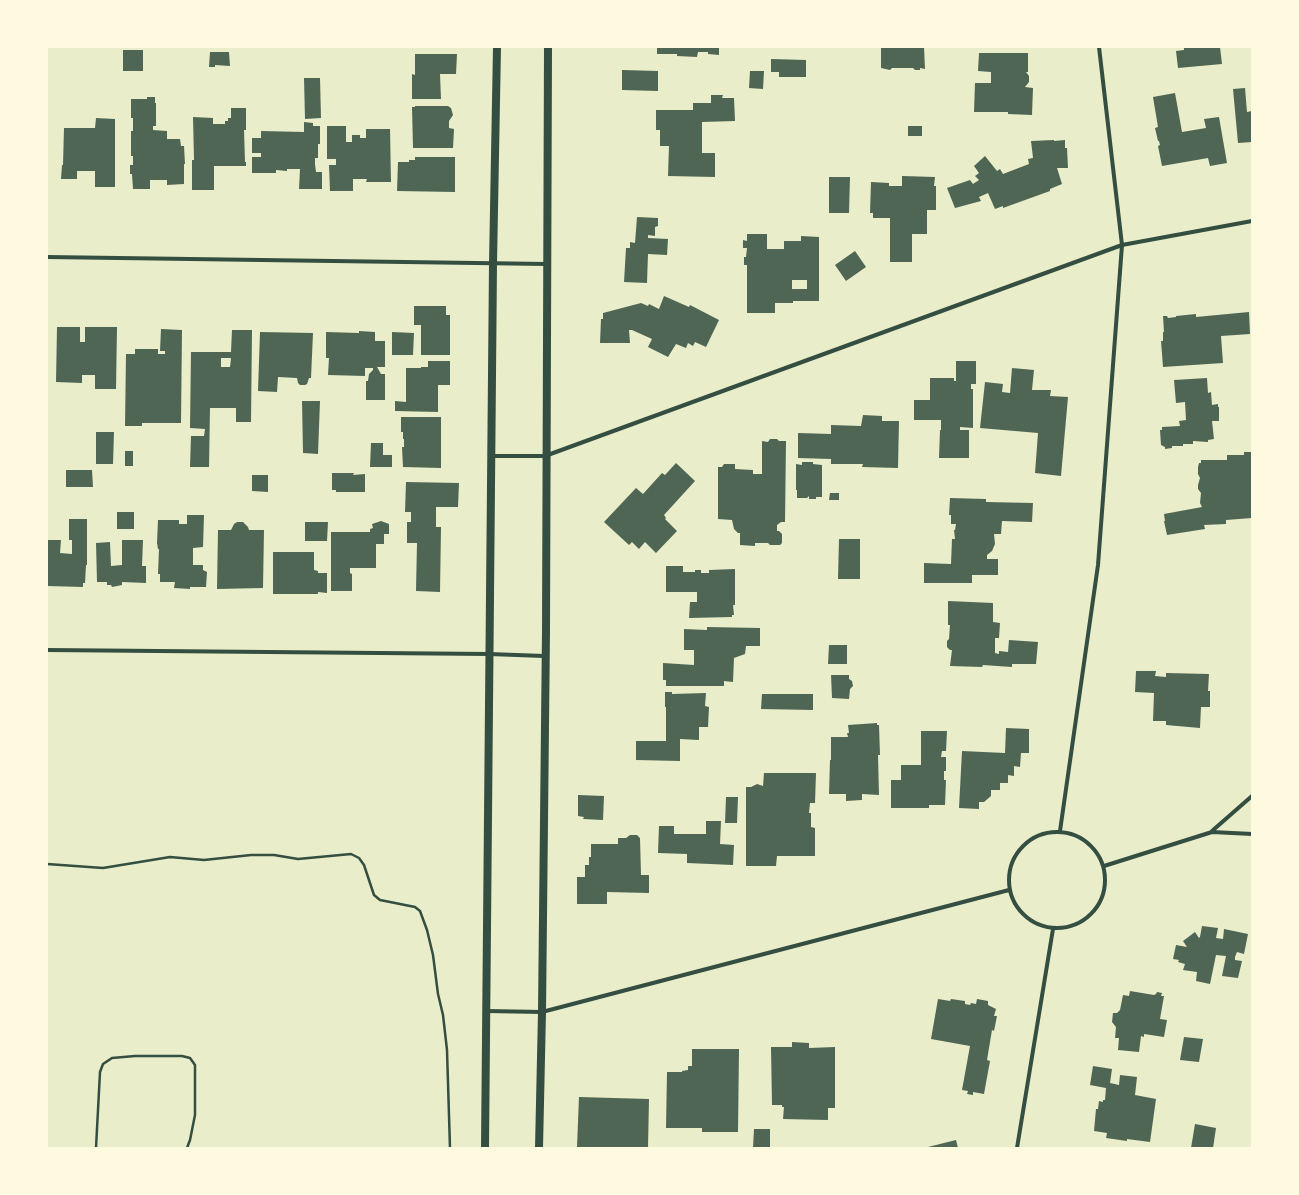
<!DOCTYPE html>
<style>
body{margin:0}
#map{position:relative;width:1299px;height:1195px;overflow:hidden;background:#e9edc9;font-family:"DejaVu Sans",sans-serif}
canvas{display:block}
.frame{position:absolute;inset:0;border:48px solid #fefae0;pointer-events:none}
</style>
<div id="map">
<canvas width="1299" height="1195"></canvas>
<div class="frame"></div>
</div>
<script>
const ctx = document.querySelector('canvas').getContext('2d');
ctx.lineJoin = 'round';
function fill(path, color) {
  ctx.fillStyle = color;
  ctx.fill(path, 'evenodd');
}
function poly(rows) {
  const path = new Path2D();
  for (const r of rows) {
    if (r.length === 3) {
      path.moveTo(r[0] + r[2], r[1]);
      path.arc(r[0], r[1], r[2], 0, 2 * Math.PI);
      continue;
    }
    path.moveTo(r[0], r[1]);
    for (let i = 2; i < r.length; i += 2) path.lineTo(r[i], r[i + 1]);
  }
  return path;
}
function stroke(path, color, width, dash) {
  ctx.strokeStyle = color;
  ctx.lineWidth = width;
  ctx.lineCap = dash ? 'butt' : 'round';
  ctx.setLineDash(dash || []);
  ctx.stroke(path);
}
const building = poly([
 [657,47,719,47,719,55,708,54,708,52,698,52,697,57,677,56,677,54,657,54],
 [881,47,924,47,925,69,920,68,920,70,915,70,913,68,892,68,890,70,881,68],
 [1184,47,1220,47,1222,64,1178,68,1176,51,1184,50],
 [123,50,143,50,143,71,123,71],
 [210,52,229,52,230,66,215,65,215,67,209,67],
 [979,53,1028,53,1028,72,1026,72,1029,76,1029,82,1025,87,1033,88,1032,115,1008,114,1008,112,974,112,975,83,991,83,991,72,978,71],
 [415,54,457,54,456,74,440,74,441,99,412,99,412,74,415,75],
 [771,59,806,60,806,77,779,77,779,72,771,72],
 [622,70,658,71,658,91,622,90],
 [750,71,764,71,763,89,749,88],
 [304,78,320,78,321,118,305,119],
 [1245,88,1247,112,1252,111,1252,142,1238,143,1233,89],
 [1175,93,1182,132,1206,128,1204,119,1219,117,1227,163,1210,166,1208,158,1162,166,1158,146,1160,145,1159,141,1158,141,1155,128,1158,127,1153,97],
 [711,95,723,95,722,98,734,98,735,121,702,122,702,153,715,153,715,177,668,176,669,146,660,146,660,130,656,130,656,110,693,110,693,103,711,103],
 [147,97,155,97,155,103,156,103,156,126,153,126,153,130,167,131,167,139,180,139,181,146,184,146,185,164,184,164,184,184,167,185,167,180,150,180,150,189,133,189,132,174,130,174,130,165,133,165,133,156,131,156,131,131,133,131,133,118,131,118,131,99,147,99],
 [415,106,448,106,451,108,453,115,449,121,449,128,454,129,453,148,413,148,412,107,415,107],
 [231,108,246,108,246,130,244,130,245,162,246,162,246,166,214,166,214,190,192,190,192,160,194,160,193,117,213,118,213,124,225,124,225,121,228,121,228,118,231,118],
 [96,118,115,119,115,187,95,187,95,171,77,171,77,179,61,179,62,165,63,165,64,128,95,128],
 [304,122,313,123,313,126,320,126,320,144,318,144,318,158,315,158,315,164,316,172,322,172,322,189,299,189,300,169,287,169,287,171,276,170,276,173,252,173,252,157,261,157,261,153,252,153,252,138,261,138,261,131,304,132],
 [327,126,346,126,346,142,352,142,352,135,360,135,360,138,366,138,366,129,390,129,391,182,366,182,367,179,353,179,353,191,330,191,329,165,336,165,336,159,327,159],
 [908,126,922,126,922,136,908,136],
 [1054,140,1054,141,1065,140,1065,148,1067,148,1068,168,1057,168,1062,184,1050,189,1050,191,1003,208,1003,206,995,209,988,193,979,197,981,201,955,208,947,188,970,180,973,184,979,180,975,176,979,173,974,166,985,156,997,171,1000,169,1003,174,1029,164,1028,159,1033,158,1031,141],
 [415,157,455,157,455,192,397,191,398,162,409,162,409,160,415,160],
 [902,176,935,177,934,186,936,186,936,210,927,210,927,234,912,234,912,262,890,262,890,218,873,218,873,213,870,213,871,182,889,183,889,186,902,186],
 [829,177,850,177,849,213,829,213],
 [637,217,658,218,658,226,655,227,655,236,648,235,648,238,668,239,667,255,648,254,647,283,624,282,626,248,630,248,630,242,635,243],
 [747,234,767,234,767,249,784,249,784,241,801,241,801,236,819,237,819,301,793,301,793,303,775,303,775,313,747,313,747,265,744,265,744,257,746,257,747,248,743,248,743,240,747,241],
 [792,280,807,280,807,289,792,289],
 [855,251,866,267,846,281,835,265],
 [664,296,689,307,690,305,719,320,706,347,695,342,693,346,688,343,686,348,676,344,668,357,648,347,652,339,632,330,629,330,630,343,600,343,601,319,603,319,603,313,641,303,648,306,649,304,659,309],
 [414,306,446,306,446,315,450,315,450,355,421,355,421,325,414,325],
 [1249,312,1250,334,1221,336,1223,363,1163,367,1161,341,1163,341,1163,332,1164,332,1163,316,1167,316,1168,318,1176,317,1176,316,1196,314,1196,317],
 [57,327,80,327,80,342,85,342,85,327,117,327,116,389,95,389,95,375,82,375,82,383,56,382],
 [161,329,182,330,181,423,142,423,142,426,125,426,126,354,135,354,135,349,158,349,158,354,165,354,165,351,160,351],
 [232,330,252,330,251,422,236,422,236,408,210,408,209,467,190,467,191,436,204,436,205,429,190,428,191,352,231,352],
 [221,358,231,358,230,367,221,367],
 [359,331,375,332,375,341,385,341,385,367,377,367,381,374,385,374,385,400,366,400,366,381,368,381,369,374,373,370,373,368,365,368,365,376,328,375,329,358,326,358,326,332,359,333],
 [260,332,313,333,311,378,309,378,307,384,305,385,300,385,298,383,297,378,278,377,277,392,258,391],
 [392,332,414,333,413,355,392,355],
 [428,361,450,361,450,385,438,385,438,412,395,411,395,401,406,402,406,368,421,368,421,367,428,367],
 [956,361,976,361,976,384,971,384,971,389,973,389,973,428,960,427,960,430,969,430,969,458,939,458,940,430,941,430,941,420,914,420,914,400,930,400,930,378,954,378,954,381,956,381],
 [1012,368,1034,370,1032,390,1051,390,1050,396,1068,397,1061,476,1035,473,1038,433,980,428,985,382,1003,384,1002,392,1010,393],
 [1207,378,1208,393,1211,392,1212,405,1218,404,1218,407,1219,407,1219,421,1212,421,1214,439,1208,440,1208,442,1193,441,1193,444,1183,444,1183,446,1172,446,1172,448,1165,449,1165,447,1161,445,1160,430,1162,430,1162,427,1180,426,1179,421,1186,420,1185,402,1176,403,1174,380],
 [302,401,320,401,318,454,303,453],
 [863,415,882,416,882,421,899,421,898,468,862,467,863,464,831,464,831,459,798,458,798,433,831,434,831,425,861,426],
 [401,417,441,417,441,468,403,467,402,447,404,447,404,439,403,439,403,432,401,432],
 [96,432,114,432,113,464,96,464],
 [770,439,777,439,779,441,786,441,785,522,781,522,777,525,777,531,779,531,782,534,782,543,780,545,770,545,768,543,755,543,755,546,740,545,740,533,738,533,734,529,732,520,718,519,718,467,722,467,724,464,735,464,735,469,753,470,753,474,762,474,762,441,768,442],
 [371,443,383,443,383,455,392,455,392,467,370,467],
 [125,451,133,451,133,466,125,466],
 [1244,452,1252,452,1252,518,1226,520,1226,524,1204,525,1205,529,1167,535,1164,521,1165,521,1164,514,1202,507,1200,503,1201,493,1198,489,1198,485,1200,478,1198,474,1198,467,1199,463,1201,463,1201,460,1227,460,1227,455,1244,455],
 [802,462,813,462,813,464,822,465,822,497,816,497,816,499,809,499,809,496,807,498,797,498,797,490,796,490,796,464,802,465],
 [676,463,695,481,664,515,666,518,665,519,677,531,656,553,645,542,639,549,632,542,629,545,604,522,636,488,643,494,662,473,665,475],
 [66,470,92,470,93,487,66,487],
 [332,473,354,473,353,475,365,474,365,492,336,492,336,490,332,490],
 [252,475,268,475,268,492,252,491],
 [406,482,459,483,458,507,436,507,436,527,441,527,440,592,416,591,417,543,407,543,407,522,411,522,411,512,405,512],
 [830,493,839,493,839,500,829,500],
 [950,498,986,499,986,502,1033,503,1032,522,1002,521,1001,534,994,534,995,544,992,551,987,555,987,559,998,559,998,575,972,575,972,583,924,583,924,563,951,564,952,539,955,539,954,530,955,530,956,524,951,524,951,515,949,515],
 [117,512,134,512,134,529,117,529],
 [187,515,204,515,203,547,193,548,193,565,203,565,203,570,207,572,206,587,190,587,190,589,174,588,175,582,160,582,160,574,158,574,159,549,158,549,157,543,158,520,179,520,179,524,187,524],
 [69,519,87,519,87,565,86,565,85,583,83,583,83,587,47,586,47,540,61,540,60,553,72,554,72,540,69,540],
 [381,521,389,524,389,534,384,534,384,544,376,544,376,568,350,568,350,573,352,574,352,591,331,591,331,532,370,532,370,529,373,528,372,524],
 [237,522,243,522,248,527,249,530,264,530,263,588,217,589,218,530,231,530,234,524],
 [305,522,328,522,327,541,305,541],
 [839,539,860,539,860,579,838,579],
 [122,540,143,540,142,566,146,566,146,583,122,582,122,585,112,587,111,585,107,585,107,582,97,582,96,543,110,542,111,566,122,565],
 [273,552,314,552,314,570,318,571,318,573,327,573,327,593,318,592,318,594,273,594],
 [666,566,683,566,683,572,695,572,695,570,701,570,701,573,709,573,709,570,735,569,735,605,733,605,734,615,732,615,732,617,689,618,690,602,697,602,697,592,666,592],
 [948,601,993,603,993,622,1000,623,999,638,995,638,995,653,999,654,999,651,1008,652,1009,640,1038,642,1036,664,1012,664,1012,667,983,665,982,667,950,666,952,650,950,650,947,647,947,641,949,639,950,625,948,625],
 [707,627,760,628,760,646,746,646,745,654,734,658,733,682,724,681,724,686,666,686,666,680,663,680,663,663,694,665,694,650,684,650,684,629,707,630],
 [829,645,847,645,847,664,828,664],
 [1136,671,1156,671,1155,676,1166,677,1166,673,1209,674,1208,691,1210,691,1210,707,1201,707,1200,728,1166,725,1166,721,1153,721,1154,693,1135,692],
 [831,675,849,675,849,679,852,681,853,686,850,689,849,699,832,698],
 [665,692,672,692,672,694,706,693,705,706,709,707,708,727,699,727,699,740,680,739,680,761,636,760,636,741,666,741,666,707,665,707],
 [762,694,813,694,813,710,761,709],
 [877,723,877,725,879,725,880,755,878,755,879,795,862,794,862,800,846,801,846,794,829,794,830,760,831,760,831,737,848,737,847,733,849,733,848,725],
 [1006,728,1029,729,1029,753,1021,753,1020,767,1014,766,1014,776,1008,775,1008,783,1000,783,1000,790,991,790,991,796,984,802,979,802,979,809,959,808,962,751,1005,753],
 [921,731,947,731,946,751,942,751,941,757,946,757,946,771,944,771,944,780,946,780,945,805,929,805,929,808,891,808,891,780,901,780,901,765,921,765],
 [764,773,816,773,815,803,810,803,809,813,811,813,811,827,815,828,815,856,777,856,776,866,746,866,746,787,751,787,757,784,763,786],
 [578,795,604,796,603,820,583,819,584,817,578,816],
 [726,797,738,797,737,823,725,823],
 [706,821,721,821,720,844,734,845,733,865,687,863,687,854,658,853,659,826,674,826,674,834,706,834],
 [630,835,637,835,640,838,641,875,649,875,649,893,607,892,607,904,577,904,577,877,585,877,585,865,589,865,589,857,591,857,591,844,618,844,618,838,626,838],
 [1202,926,1218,928,1216,938,1223,939,1224,929,1248,934,1244,954,1237,952,1235,957,1235,960,1242,961,1238,978,1222,976,1226,956,1216,955,1210,984,1196,981,1197,972,1183,970,1185,964,1178,962,1179,960,1173,959,1176,945,1187,947,1183,941,1195,932,1199,938,1200,937],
 [1130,991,1154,995,1156,994,1157,992,1162,993,1161,996,1164,996,1160,1019,1167,1020,1164,1037,1144,1034,1144,1037,1141,1036,1139,1052,1118,1050,1119,1038,1115,1038,1116,1027,1112,1022,1113,1013,1117,1013,1120,1010,1123,995,1129,996],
 [938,999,950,1001,951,999,965,1001,965,1004,970,1005,971,1003,976,1004,977,999,988,1001,988,1005,996,1009,994,1016,997,1016,994,1031,992,1030,987,1060,990,1061,984,1094,973,1092,973,1095,967,1094,968,1091,962,1090,970,1046,931,1039],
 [1184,1037,1203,1039,1199,1062,1180,1060],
 [792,1042,809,1043,809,1048,835,1047,835,1108,828,1108,828,1120,783,1119,784,1107,782,1107,782,1105,772,1105,771,1047,792,1047],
 [692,1049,739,1049,738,1132,702,1132,702,1128,666,1128,667,1072,682,1072,682,1071,688,1070,688,1066,692,1066],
 [1093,1066,1112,1069,1110,1083,1119,1085,1120,1075,1137,1077,1135,1095,1156,1099,1150,1142,1127,1139,1127,1141,1106,1138,1107,1133,1094,1131,1096,1109,1098,1109,1099,1101,1103,1102,1103,1100,1105,1100,1106,1088,1090,1085],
 [579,1097,649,1099,648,1148,577,1147],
 [1195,1124,1216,1128,1213,1148,1191,1148],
 [754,1129,770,1129,770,1148,753,1148],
 [956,1140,958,1148,928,1148,928,1147]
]);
const path = poly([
 [47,864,103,868,170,857,204,860,251,855,274,855,298,859,351,854,359,858,364,865,374,895,380,900,415,907,420,911,427,930,433,955,438,994,443,1015,447,1050,450,1148],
 [96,1148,100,1072,103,1064,112,1058,135,1056,182,1056,190,1058,195,1065,195,1115,190,1140,187,1148]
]);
const minor = poly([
 [47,257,547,264],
 [492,456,545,456,1122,245,1252,221],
 [47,650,489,654,544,656],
 [1060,831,1098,565,1122,245,1099,47],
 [1212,831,1252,796],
 [1057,880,48],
 [1104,866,1212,832,1252,834],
 [486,1011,542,1012,1009,890],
 [1017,1148,1053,929]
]);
const secondary = poly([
 [485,1148,493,264,497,47],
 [539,1148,542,1012,546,630,548,47]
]);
fill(building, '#4f6655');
stroke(path, '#344e41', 2.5);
stroke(minor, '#344e41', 4);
stroke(secondary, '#344e41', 8);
</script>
